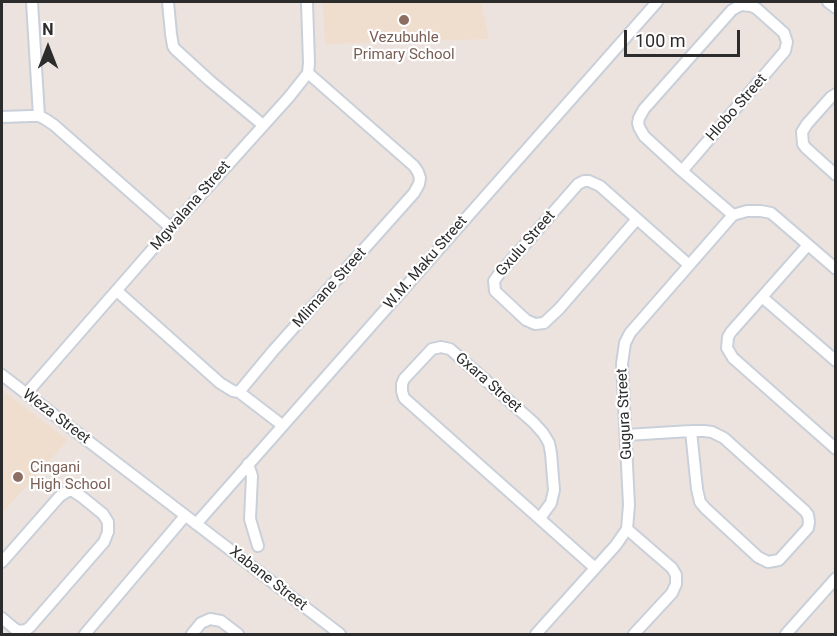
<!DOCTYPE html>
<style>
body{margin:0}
#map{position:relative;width:837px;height:636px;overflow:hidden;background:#ede3de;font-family:Roboto,sans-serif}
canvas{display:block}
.frame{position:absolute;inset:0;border:3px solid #2c2c2c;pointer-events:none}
.north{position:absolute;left:18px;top:18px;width:60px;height:60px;-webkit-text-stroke:4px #fff;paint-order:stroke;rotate:0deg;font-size:16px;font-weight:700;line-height:24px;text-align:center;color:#2c2c2c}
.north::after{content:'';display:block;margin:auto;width:21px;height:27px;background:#2c2c2c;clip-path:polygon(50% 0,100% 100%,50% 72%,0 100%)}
.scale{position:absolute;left:624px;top:30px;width:116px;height:27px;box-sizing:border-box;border:3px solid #2c2c2c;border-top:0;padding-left:8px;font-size:18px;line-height:21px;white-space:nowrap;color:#2c2c2c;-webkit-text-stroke:4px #fff;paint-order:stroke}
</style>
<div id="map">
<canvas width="837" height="636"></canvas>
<div class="frame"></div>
<div class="north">N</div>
<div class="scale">100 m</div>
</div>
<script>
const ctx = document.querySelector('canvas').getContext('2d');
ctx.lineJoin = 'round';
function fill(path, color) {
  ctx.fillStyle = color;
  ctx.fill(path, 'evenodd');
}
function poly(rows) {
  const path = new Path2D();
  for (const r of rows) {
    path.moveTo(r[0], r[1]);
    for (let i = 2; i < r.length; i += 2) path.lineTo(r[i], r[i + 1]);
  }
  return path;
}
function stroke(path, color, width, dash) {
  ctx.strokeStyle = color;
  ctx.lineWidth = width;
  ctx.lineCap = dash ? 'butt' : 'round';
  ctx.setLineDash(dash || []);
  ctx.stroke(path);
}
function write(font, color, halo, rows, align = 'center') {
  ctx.font = font + ' Roboto,sans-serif';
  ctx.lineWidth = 4.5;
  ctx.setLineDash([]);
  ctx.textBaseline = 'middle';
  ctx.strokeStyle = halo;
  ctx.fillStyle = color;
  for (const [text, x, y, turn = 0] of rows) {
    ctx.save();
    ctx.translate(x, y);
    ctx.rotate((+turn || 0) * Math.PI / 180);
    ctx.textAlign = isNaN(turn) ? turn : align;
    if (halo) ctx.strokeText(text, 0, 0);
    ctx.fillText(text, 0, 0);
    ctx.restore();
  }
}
const education = poly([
 [323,2,481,2,489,39,325,44],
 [2,390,68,440,2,513]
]);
const minor = poly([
 [32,2,39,116],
 [168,2,171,34,173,46,175,49,210,81,263,125],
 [828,2,836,8],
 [836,94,831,97,807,124,802,132,803,144,806,148,836,175],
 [2,117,31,116,39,116,45,119,54,125,171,228],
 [682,171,785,51,787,42,784,33,756,8,751,6,741,5,732,10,644,109,639,118,638,123,639,127,644,136,682,171,733,215],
 [637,219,559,309,544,323,535,324,526,320,495,291,494,281,499,274,578,184,584,181,589,181,600,186,689,265],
 [808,245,731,332,728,337,727,348,733,358,836,449],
 [117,291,220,383,233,391,239,392,273,351,414,193,419,184,420,178,418,172,414,166,308,73],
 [762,297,836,361],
 [2,375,340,634],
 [239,392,282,425],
 [26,394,171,228,289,97,308,73,309,63,307,2],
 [626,435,691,431,704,431,712,432,724,438,805,511,808,515,809,522,808,528,779,560,768,562,758,557,705,508,700,502,697,489,691,431],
 [248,464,252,476,250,519,258,546],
 [540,518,551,503,554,490,551,453,549,443,543,433,533,422,450,349,441,347,432,349,404,379,402,384,402,391,404,398,595,568],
 [196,524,657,2],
 [627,529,672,568,676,575,676,584,672,593,634,634],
 [2,562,60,496,68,491,73,491,82,497,103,514,108,522,108,532,104,542,30,627,26,630,19,631,15,629,2,618],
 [85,634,185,516],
 [192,634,201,623,210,619,221,621,238,634],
 [536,634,616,545,627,529,629,505,622,364,625,343,630,333,733,215,747,211,761,211,771,213,777,218,836,269],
 [786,634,836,578]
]);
const markers = [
 [404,20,6,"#8d6e63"],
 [18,477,6,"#8d6e63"]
];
const educationNames = [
 ["Vezubuhle",404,38],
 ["Primary School",404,55],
 ["Cingani",30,468,"left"],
 ["High School",30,485,"left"]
];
const streetNames = [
 ["Hlobo Street",737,108,-49],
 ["Mgwalana Street",191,206,-49],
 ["Gxulu Street",526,244,-49],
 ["W.M. Maku Street",426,263,-49],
 ["Mlimane Street",330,288,-48],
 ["Gxara Street",488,383,41],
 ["Gugura Street",625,414,-93],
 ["Weza Street",56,417,37],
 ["Xabane Street",268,579,38]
];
fill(education, '#efddcd');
stroke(minor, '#c9d0d9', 14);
stroke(minor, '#fff', 10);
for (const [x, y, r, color] of markers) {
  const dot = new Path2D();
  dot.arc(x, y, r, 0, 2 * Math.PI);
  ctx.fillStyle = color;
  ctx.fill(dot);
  stroke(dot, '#fff', 2);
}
write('15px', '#785e54', '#fff', educationNames);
write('15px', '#2c2c2c', '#fff', streetNames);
</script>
